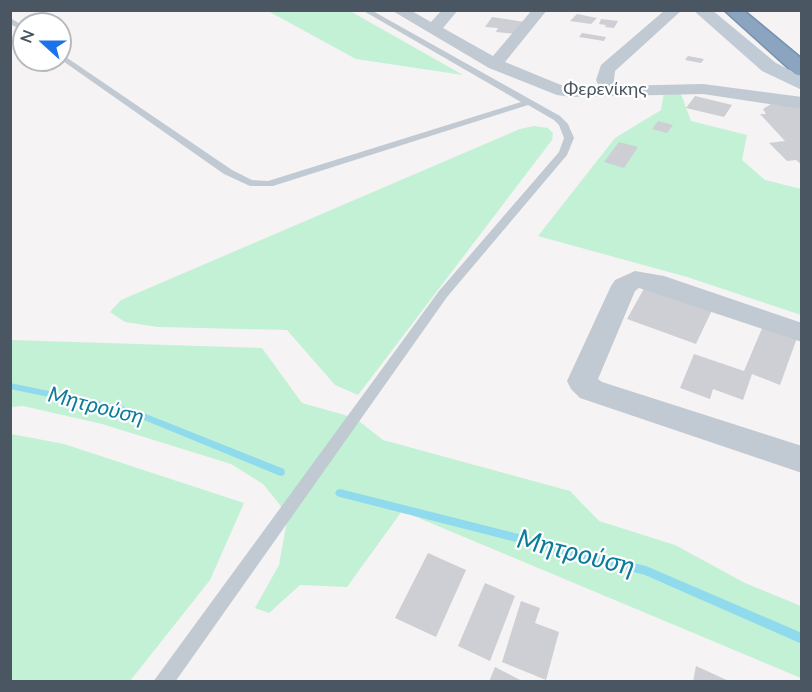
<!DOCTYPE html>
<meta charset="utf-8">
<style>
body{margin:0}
#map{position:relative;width:812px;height:692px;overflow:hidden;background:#f5f3f3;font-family:Lato,sans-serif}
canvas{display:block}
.frame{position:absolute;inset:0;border:12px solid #4a5661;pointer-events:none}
.north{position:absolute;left:12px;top:12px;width:60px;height:60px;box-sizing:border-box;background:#fff;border:2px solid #b7bbc0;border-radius:50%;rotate:291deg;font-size:16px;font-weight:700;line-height:24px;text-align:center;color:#4a5661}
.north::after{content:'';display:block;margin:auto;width:21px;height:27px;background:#1a73e8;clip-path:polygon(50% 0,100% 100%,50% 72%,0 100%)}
</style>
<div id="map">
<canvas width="812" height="692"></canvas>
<div class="frame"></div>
<div class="north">N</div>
</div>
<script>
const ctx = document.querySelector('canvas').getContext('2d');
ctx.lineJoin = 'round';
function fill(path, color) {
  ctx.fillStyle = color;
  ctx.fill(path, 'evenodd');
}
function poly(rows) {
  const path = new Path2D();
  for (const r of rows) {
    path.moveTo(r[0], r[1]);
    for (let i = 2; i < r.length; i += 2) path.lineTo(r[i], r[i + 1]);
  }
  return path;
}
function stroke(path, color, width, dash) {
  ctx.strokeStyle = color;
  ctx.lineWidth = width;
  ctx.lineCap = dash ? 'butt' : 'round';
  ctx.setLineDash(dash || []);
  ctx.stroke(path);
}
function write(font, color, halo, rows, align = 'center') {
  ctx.font = font + ' Lato,sans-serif';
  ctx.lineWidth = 4.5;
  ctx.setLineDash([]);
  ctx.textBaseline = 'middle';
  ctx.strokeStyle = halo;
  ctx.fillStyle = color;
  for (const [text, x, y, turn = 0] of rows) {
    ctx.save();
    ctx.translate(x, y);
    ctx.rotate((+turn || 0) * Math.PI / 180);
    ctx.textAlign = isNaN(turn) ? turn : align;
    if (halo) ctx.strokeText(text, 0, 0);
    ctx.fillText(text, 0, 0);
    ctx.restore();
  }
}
const green = poly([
 [268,11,350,11,463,75,356,59],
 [664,92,681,94,691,121,747,135,742,160,765,180,801,189,801,315,687,277,538,236,615,138,661,110],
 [534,126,548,128,553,133,552,140,358,395,335,385,287,330,158,327,125,322,110,312,121,300,520,129],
 [11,340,262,348,302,403,355,418,383,440,570,491,599,521,675,545,745,583,801,606,801,678,402,511,347,587,300,585,269,613,255,608,279,565,288,515,263,484,231,464,102,424,23,406,11,407],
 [11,434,64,444,244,503,210,580,130,681,11,681]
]);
const stream = poly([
 [10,383,131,408,284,469,285,472,284,475,281,476,278,475,127,413,10,389,10,383],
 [340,489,646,566,802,633,802,644,645,575,340,497,337,496,335,493,337,490,340,489]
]);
const building = poly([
 [577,14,597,18,591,24,570,21],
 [492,17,525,22,516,34,496,32,498,28,485,27],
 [601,19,618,21,614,28,605,27,606,25,599,24],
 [582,33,606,37,604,41,579,37],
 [688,56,704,59,701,63,685,60],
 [695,96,732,105,724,117,686,108],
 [771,104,795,106,802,110,802,165,796,160,787,161,769,143,785,141,760,114,766,114,763,109],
 [658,121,673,125,667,133,652,129],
 [619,142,638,147,624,168,604,162],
 [646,285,713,308,696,344,627,319],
 [763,326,797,338,780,385,752,374,743,400,713,389,710,399,680,388,694,354,744,371],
 [428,553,466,570,436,637,395,618],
 [485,583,515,596,490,661,458,646],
 [521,601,540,608,535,623,559,632,546,680,502,662],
 [696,666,731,682,693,682],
 [495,667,524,682,489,682]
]);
const lane = poly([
 [362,10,371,10,560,116,568,124,574,138,567,155,447,297,175,682,153,682,439,291,559,152,564,138,559,125,554,120,528,105,273,186,250,186,224,174,60,59,60,53,232,170,252,180,268,181,521,102,362,10],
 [10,18,24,26,24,31,10,24,10,18]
]);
const street = poly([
 [391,10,410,10,431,22,442,10,458,10,443,28,493,56,532,10,547,10,505,62,561,85,572,87,599,86,596,80,601,65,665,10,682,10,615,71,614,80,617,86,703,84,802,97,802,109,703,94,572,97,557,95,489,68,391,10],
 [635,271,664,276,802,323,802,342,639,288,635,291,598,379,602,382,802,446,802,473,580,398,571,389,567,381,611,286,615,280,635,271]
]);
const secondary = poly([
 [693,10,712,10,776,63,802,76,802,90,762,71,693,10]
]);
const highway = poly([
 [724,10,743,10,802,59,802,76,795,74,724,10]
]);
const farStreetnames = [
 ["Φερενίκης",605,89]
];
const waterNames = [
 ["Μητρούση",96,406,14]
];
const nearWaternames = [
 ["Μητρούση",576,553,14]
];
fill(green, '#c3f1d5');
fill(stream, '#90daee');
fill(building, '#cdcfd5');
stroke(highway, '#7690ad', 3);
fill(lane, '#c1cad2');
fill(street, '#c1cad2');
fill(secondary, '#c1cbd6');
fill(highway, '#8ba5c1');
write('18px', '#4a5661', '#fff', farStreetnames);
write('italic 22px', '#0c7c9b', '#fff', waterNames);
write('italic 27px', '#0c7c9b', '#fff', nearWaternames);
</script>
